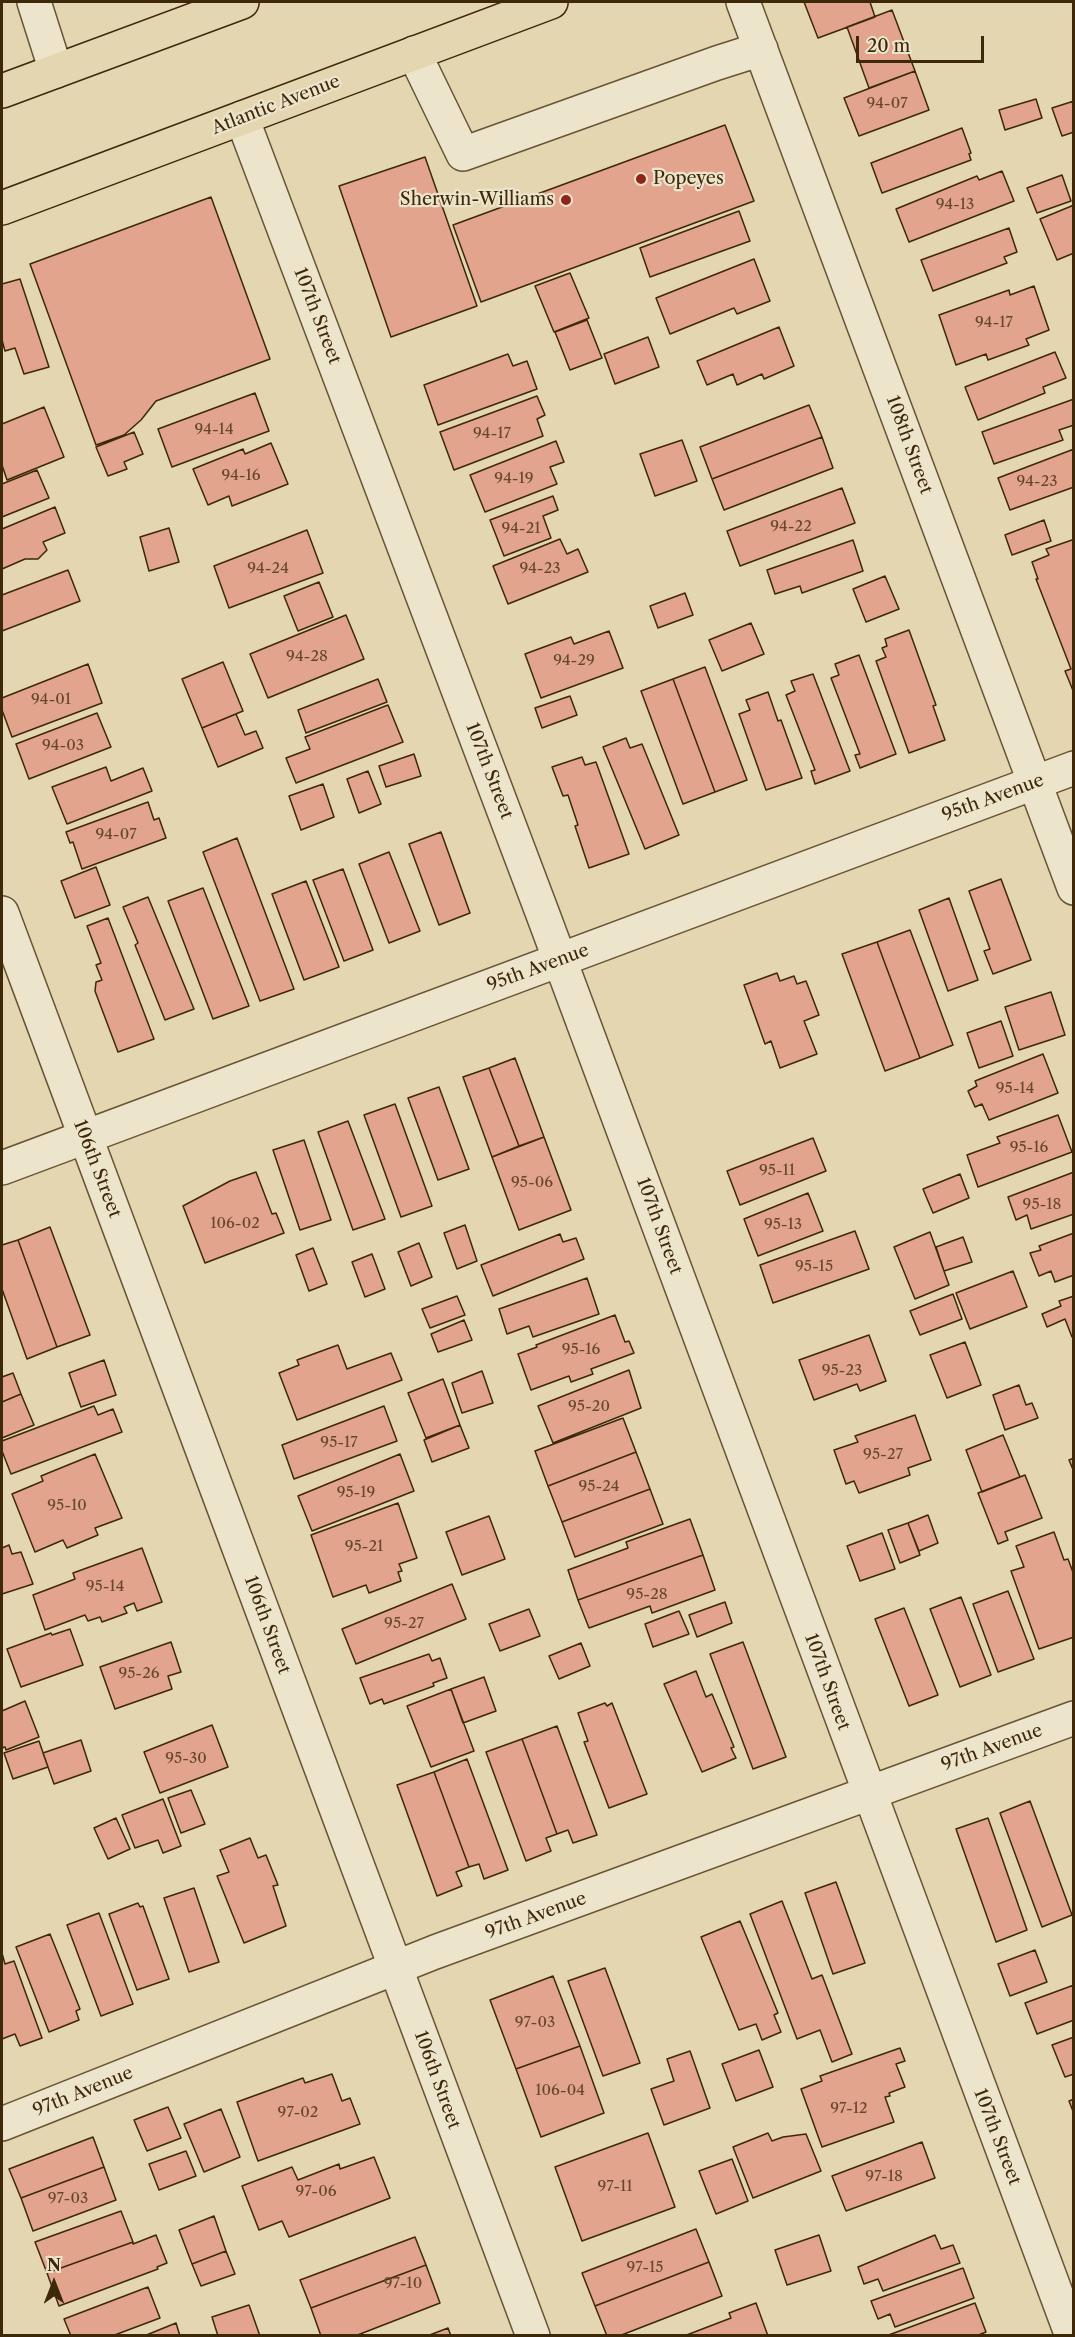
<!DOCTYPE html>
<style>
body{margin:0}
#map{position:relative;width:1075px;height:2337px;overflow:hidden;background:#e3d6b1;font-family:"Libre Caslon Text",serif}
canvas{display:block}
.frame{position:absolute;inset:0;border:3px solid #3e280a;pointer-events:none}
.north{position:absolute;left:24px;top:2253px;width:60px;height:60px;-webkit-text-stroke:4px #ede4cc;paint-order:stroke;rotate:0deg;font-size:16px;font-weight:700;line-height:24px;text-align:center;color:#3e280a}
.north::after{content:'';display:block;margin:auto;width:21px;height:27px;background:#3e280a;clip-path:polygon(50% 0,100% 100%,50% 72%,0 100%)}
.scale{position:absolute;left:856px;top:36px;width:128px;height:27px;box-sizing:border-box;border:3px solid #3e280a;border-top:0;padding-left:8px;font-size:18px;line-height:21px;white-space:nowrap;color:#3e280a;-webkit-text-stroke:4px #ede4cc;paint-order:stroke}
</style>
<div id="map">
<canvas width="1075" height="2337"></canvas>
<div class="frame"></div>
<div class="north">N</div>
<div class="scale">20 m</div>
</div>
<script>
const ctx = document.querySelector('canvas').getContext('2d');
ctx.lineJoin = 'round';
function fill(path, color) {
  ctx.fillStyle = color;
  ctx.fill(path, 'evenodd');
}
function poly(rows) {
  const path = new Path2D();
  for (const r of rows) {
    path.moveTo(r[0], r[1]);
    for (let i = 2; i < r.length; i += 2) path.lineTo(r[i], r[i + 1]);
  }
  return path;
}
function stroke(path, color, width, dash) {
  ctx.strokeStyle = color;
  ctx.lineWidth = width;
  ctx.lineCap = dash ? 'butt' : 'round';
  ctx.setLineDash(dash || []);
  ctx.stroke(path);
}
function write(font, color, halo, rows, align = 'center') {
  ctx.font = font + ' "Libre Caslon Text",serif';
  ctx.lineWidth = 4.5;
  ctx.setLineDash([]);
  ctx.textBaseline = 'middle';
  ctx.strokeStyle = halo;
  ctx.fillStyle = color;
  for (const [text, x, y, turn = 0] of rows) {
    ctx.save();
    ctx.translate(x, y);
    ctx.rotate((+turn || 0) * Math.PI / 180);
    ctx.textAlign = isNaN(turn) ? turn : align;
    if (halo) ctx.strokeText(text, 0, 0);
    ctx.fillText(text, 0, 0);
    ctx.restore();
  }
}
const building = poly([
 [804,2,870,2,875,17,818,38,804,2],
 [892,10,915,71,869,88,847,27,892,10],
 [915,71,929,110,859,136,844,98,915,71],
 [1036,99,1042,118,1005,130,999,110,1036,99],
 [1074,101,1074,132,1062,136,1052,108,1074,101],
 [725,125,754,201,481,302,453,225,725,125],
 [962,128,971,153,969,154,971,160,882,193,871,163,962,128],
 [425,157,477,306,391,337,339,186,425,157],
 [1002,171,1014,201,909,242,896,209,977,176,979,180,1002,171],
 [1062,175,1071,201,1037,213,1027,188,1062,175],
 [211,197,270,359,156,401,141,420,124,435,96,445,30,264,211,197],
 [1074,205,1074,253,1057,260,1040,219,1074,205],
 [739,211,750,241,650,277,640,248,739,211],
 [1009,228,1017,252,1004,257,1007,263,933,291,921,260,1009,228],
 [754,259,770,301,737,314,734,308,670,334,656,298,754,259],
 [570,273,589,318,554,332,535,286,570,273],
 [20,279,49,367,24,374,15,348,5,351,2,340,2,284,20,279],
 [1034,286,1049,330,1026,339,1029,345,988,360,986,354,956,365,939,315,1009,290,1010,295,1034,286],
 [587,320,602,358,570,370,555,332,587,320],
 [779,327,794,366,764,379,762,374,737,385,733,374,707,385,697,361,779,327],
 [648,337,659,367,615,384,604,354,648,337],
 [1055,352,1066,378,1043,387,1045,393,978,420,965,387,1055,352],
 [508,354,513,366,527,361,537,389,438,425,424,385,508,354],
 [255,393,269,431,172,467,158,429,255,393],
 [537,396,545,415,537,419,543,436,454,470,440,432,537,396],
 [1074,399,1074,425,1059,430,1063,440,994,464,982,432,1074,399],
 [809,405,822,437,712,479,700,447,809,405],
 [44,407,64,457,7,480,2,465,2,424,44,407],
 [134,432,143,454,124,462,127,469,108,476,96,447,134,432],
 [822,437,833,468,724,510,712,479,822,437],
 [682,440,697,481,655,496,640,454,682,440],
 [556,441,564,462,550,467,557,484,485,512,470,475,556,441],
 [271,443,288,484,232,506,229,496,208,505,193,469,243,449,245,454,271,443],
 [1074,449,1074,487,1010,510,998,478,1074,449],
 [37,470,49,498,2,517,2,484,37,470],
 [842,488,855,523,740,566,727,531,842,488],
 [553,496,558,510,543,516,551,538,504,556,490,520,553,496],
 [55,507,65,533,43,542,47,550,38,559,25,559,2,569,2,529,55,507],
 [1044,520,1051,541,1012,555,1005,535,1044,520],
 [169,528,179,562,149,571,140,537,169,528],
 [307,530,323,573,229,608,214,566,307,530],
 [560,539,567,554,578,549,588,572,508,604,493,566,560,539],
 [853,540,863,571,802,593,800,586,775,594,767,570,853,540],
 [1072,540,1074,541,1074,693,1065,671,1071,669,1036,579,1038,579,1032,562,1049,555,1046,549,1072,540],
 [68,570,80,601,2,631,2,595,68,570],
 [885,576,899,609,866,622,853,589,885,576],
 [319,582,333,617,298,631,284,596,319,582],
 [685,593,693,615,658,628,650,606,685,593],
 [346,615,364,659,268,698,250,654,346,615],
 [751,623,764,654,722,671,709,640,751,623],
 [909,630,936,705,933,706,945,740,909,753,876,661,886,657,882,648,887,646,885,639,909,630],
 [609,631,623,668,541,698,525,654,571,637,574,644,609,631],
 [859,655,896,754,860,768,855,755,860,754,831,678,839,675,835,664,859,655],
 [223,662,243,711,202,728,182,679,223,662],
 [88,664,102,703,12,737,2,710,2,698,88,664],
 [705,667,747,780,715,792,673,679,705,667],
 [813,674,850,771,815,784,811,771,815,770,786,695,795,691,791,681,813,674],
 [378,679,387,702,306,733,298,710,378,679],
 [673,679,715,792,683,804,641,691,673,679],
 [768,692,778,721,781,720,802,778,766,790,739,714,750,710,746,700,768,692],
 [570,696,577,715,542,728,535,708,570,696],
 [388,705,403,742,296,783,286,758,310,749,305,737,388,705],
 [97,713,111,747,29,779,16,744,97,713],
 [236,714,245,735,256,731,263,748,218,767,202,728,236,714],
 [626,738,630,748,642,744,679,835,645,849,603,747,626,738],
 [414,754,421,776,386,787,379,766,414,754],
 [582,757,585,765,596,762,629,854,589,868,575,826,578,825,568,795,563,796,552,767,582,757],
 [106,767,111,781,143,768,152,791,67,824,52,787,106,767],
 [368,771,381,804,359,813,347,779,368,771],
 [323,784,334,817,301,830,289,796,323,784],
 [148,802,154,820,159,818,166,838,82,869,73,842,70,843,66,832,148,802],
 [441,832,470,913,439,925,409,844,441,832],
 [237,838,294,989,260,1001,203,852,237,838],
 [389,852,420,931,389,943,359,864,389,852],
 [96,867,110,905,75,918,61,881,96,867],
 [343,869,373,950,344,961,313,880,343,869],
 [1001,879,1031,960,993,974,984,951,990,949,969,891,1001,879],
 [306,881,339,967,304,980,272,894,306,881],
 [203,888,249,1006,213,1019,168,901,203,888],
 [148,897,194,1009,165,1020,135,945,138,943,123,907,148,897],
 [949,898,978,980,948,991,919,910,949,898],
 [108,918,154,1039,118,1052,95,991,96,982,102,980,96,965,101,963,87,926,108,918],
 [910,930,953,1045,920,1058,877,942,910,930],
 [877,942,920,1058,885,1071,842,954,877,942],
 [777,973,780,981,794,976,797,984,806,981,819,1015,804,1021,817,1054,780,1068,771,1041,765,1044,744,985,777,973],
 [1051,992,1065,1035,1019,1050,1005,1007,1051,992],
 [1001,1021,1013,1056,979,1068,967,1033,1001,1021],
 [1043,1054,1058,1093,989,1120,982,1104,975,1107,968,1091,977,1086,975,1081,1043,1054],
 [515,1058,544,1137,519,1146,489,1068,515,1058],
 [489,1068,519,1146,492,1157,463,1077,489,1068],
 [439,1087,469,1169,438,1180,408,1098,439,1087],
 [395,1104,432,1206,401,1217,364,1115,395,1104],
 [1058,1115,1072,1152,978,1187,967,1155,1000,1143,997,1137,1058,1115],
 [348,1121,385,1219,353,1230,318,1132,348,1121],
 [544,1137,571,1210,519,1230,492,1157,544,1137],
 [813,1138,826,1171,740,1205,727,1171,813,1138],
 [304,1140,331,1220,300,1230,273,1150,304,1140],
 [256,1172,272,1214,276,1213,284,1233,205,1263,183,1206,230,1181,256,1172],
 [1074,1172,1074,1214,1031,1229,1027,1215,1016,1220,1008,1197,1074,1172],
 [960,1174,969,1198,933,1213,923,1189,960,1174],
 [808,1193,823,1231,758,1256,744,1219,808,1193],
 [465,1225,477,1261,457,1269,444,1233,465,1225],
 [50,1227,90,1335,57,1347,18,1240,50,1227],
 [855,1231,869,1269,773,1303,760,1265,855,1231],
 [930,1232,949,1285,915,1299,894,1247,930,1232],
 [1074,1233,1074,1275,1055,1282,1051,1271,1039,1276,1030,1253,1041,1250,1039,1246,1074,1233],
 [560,1234,563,1242,576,1238,584,1259,493,1296,481,1265,560,1234],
 [963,1237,972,1262,944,1271,936,1247,963,1237],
 [18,1240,57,1347,27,1359,2,1289,2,1245,18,1240],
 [419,1243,432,1277,411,1286,398,1252,419,1243],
 [313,1248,327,1284,309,1291,296,1255,313,1248],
 [372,1254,385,1289,365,1297,352,1262,372,1254],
 [1013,1271,1027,1307,970,1329,956,1293,1013,1271],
 [587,1278,599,1314,533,1337,529,1326,507,1334,499,1309,587,1278],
 [953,1294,962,1319,920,1335,910,1311,953,1294],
 [457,1296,465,1315,430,1328,422,1309,457,1296],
 [1074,1296,1074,1336,1072,1337,1065,1319,1047,1327,1042,1314,1061,1306,1059,1301,1074,1296],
 [615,1315,625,1342,629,1341,634,1353,591,1369,593,1374,571,1382,569,1376,531,1390,518,1354,537,1347,536,1345,615,1315],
 [464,1320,472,1340,438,1352,431,1334,464,1320],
 [869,1335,886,1381,860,1391,857,1384,814,1400,799,1360,869,1335],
 [965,1342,981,1385,947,1398,930,1355,965,1342],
 [338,1345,347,1369,391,1353,402,1380,297,1420,279,1373,299,1365,297,1360,338,1345],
 [104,1360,116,1395,81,1407,69,1373,104,1360],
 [629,1370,641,1408,553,1443,538,1406,629,1370],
 [482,1371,493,1403,462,1413,452,1383,482,1371],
 [13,1373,21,1394,2,1402,2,1377,13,1373],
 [443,1379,460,1425,426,1438,408,1393,443,1379],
 [1019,1385,1026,1405,1032,1403,1038,1418,1005,1430,993,1395,1019,1385],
 [21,1394,34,1425,2,1438,2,1402,21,1394],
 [94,1406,98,1415,113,1409,122,1432,11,1474,2,1451,2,1441,94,1406],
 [384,1406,397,1441,294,1479,282,1445,384,1406],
 [915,1415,931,1460,908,1468,910,1475,859,1493,854,1481,846,1484,834,1450,858,1442,855,1436,915,1415],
 [623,1418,636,1452,548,1486,535,1451,623,1418],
 [460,1425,469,1448,432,1462,424,1440,460,1425],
 [1003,1435,1020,1477,982,1492,966,1450,1003,1435],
 [636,1452,650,1489,562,1522,548,1486,636,1452],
 [95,1454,122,1518,95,1528,98,1535,67,1548,63,1540,35,1552,12,1494,43,1481,41,1476,95,1454],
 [400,1454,414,1491,312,1531,298,1496,400,1454],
 [1074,1458,1074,1472,1069,1460,1074,1458],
 [1025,1475,1042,1518,1005,1532,1008,1540,998,1544,978,1493,1025,1475],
 [650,1489,663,1524,575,1557,562,1522,650,1489],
 [398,1503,417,1558,399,1564,402,1571,398,1572,401,1581,369,1593,366,1585,333,1597,311,1535,398,1503],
 [928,1515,938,1543,919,1551,908,1523,928,1515],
 [489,1516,505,1559,462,1575,446,1532,489,1516],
 [690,1519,703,1555,578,1600,568,1570,628,1548,626,1542,690,1519],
 [908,1523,920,1555,900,1563,888,1530,908,1523],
 [1054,1532,1064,1560,1068,1559,1074,1575,1074,1637,1039,1649,1011,1571,1024,1567,1016,1546,1054,1532],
 [882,1533,895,1569,860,1581,847,1546,882,1533],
 [9,1545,12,1554,21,1552,33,1584,2,1594,2,1548,9,1545],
 [142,1548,162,1602,137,1611,134,1603,124,1607,127,1613,102,1622,100,1617,88,1621,85,1615,45,1630,33,1595,75,1579,73,1573,142,1548],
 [703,1555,715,1590,652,1613,650,1606,589,1628,578,1600,703,1555],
 [452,1584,466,1619,356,1664,342,1629,452,1584],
 [1008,1591,1034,1659,998,1672,973,1604,1008,1591],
 [961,1597,991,1675,960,1687,930,1609,961,1597],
 [725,1602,732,1623,697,1637,689,1615,725,1602],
 [904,1608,938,1695,909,1706,875,1619,904,1608],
 [529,1609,540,1636,500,1651,489,1624,529,1609],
 [679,1611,689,1634,653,1647,645,1624,679,1611],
 [70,1629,83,1665,21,1687,7,1649,51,1633,52,1635,70,1629],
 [171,1642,181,1672,168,1676,172,1689,115,1709,100,1667,171,1642],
 [743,1642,786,1757,753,1769,710,1654,743,1642],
 [581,1643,590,1666,559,1679,549,1656,581,1643],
 [429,1654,432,1661,440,1658,447,1678,433,1683,434,1686,384,1704,382,1699,370,1704,360,1678,429,1654],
 [696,1671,706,1697,712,1694,734,1747,731,1748,736,1758,702,1772,664,1684,696,1671],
 [484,1677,496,1711,463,1723,451,1689,484,1677],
 [451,1689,474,1751,431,1767,407,1706,451,1689],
 [25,1701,39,1737,6,1750,5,1747,2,1748,2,1711,25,1701],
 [605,1703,607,1706,612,1703,647,1794,609,1808,584,1742,588,1741,578,1713,605,1703],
 [212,1725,228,1767,160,1793,144,1752,212,1725],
 [557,1726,597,1835,573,1843,568,1830,557,1834,522,1739,557,1726],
 [522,1739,557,1834,546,1838,551,1851,526,1861,486,1752,522,1739],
 [81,1740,91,1771,54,1784,43,1753,81,1740],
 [39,1741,48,1767,13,1779,4,1753,39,1741],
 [467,1759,508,1870,484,1879,479,1864,469,1867,434,1772,467,1759],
 [434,1772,469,1867,456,1872,462,1886,437,1896,397,1785,434,1772],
 [191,1790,205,1824,181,1833,168,1798,191,1790],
 [163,1799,181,1846,163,1853,158,1840,135,1848,122,1815,163,1799],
 [1030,1801,1072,1915,1042,1927,1000,1813,1030,1801],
 [116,1818,130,1849,108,1859,94,1828,116,1818],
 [988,1818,1027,1930,996,1942,956,1829,988,1818],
 [250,1838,258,1858,266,1855,278,1885,273,1886,286,1926,244,1943,217,1876,229,1872,220,1850,250,1838],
 [836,1882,865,1963,833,1974,805,1893,836,1882],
 [194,1888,219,1962,189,1972,164,1898,194,1888],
 [782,1901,812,1979,822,1975,852,2054,832,2062,820,2030,797,2039,750,1914,782,1901],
 [138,1903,140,1907,143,1906,169,1979,137,1990,109,1914,138,1903],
 [99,1913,133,2004,101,2016,67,1925,99,1913],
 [740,1921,778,2013,774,2015,781,2032,762,2040,756,2024,739,2030,701,1937,740,1921],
 [50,1934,80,2009,76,2011,79,2020,49,2032,16,1947,50,1934],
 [1035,1950,1047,1982,1010,1996,998,1964,1035,1950],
 [2,1953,5,1964,14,1961,42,2038,20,2046,15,2034,2,2039,2,1953],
 [605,1968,640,2063,603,2076,568,1981,605,1968],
 [553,1976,580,2046,516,2069,490,2000,553,1976],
 [1074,1985,1074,2020,1037,2034,1025,2003,1074,1985],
 [1074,2037,1074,2074,1065,2077,1052,2045,1074,2037],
 [580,2046,604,2113,541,2137,516,2069,580,2046],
 [900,2048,905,2061,896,2064,905,2087,889,2093,890,2096,885,2097,894,2122,822,2147,801,2089,822,2081,820,2076,900,2048],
 [759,2050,773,2087,736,2101,722,2064,759,2050],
 [690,2051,710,2108,664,2125,651,2089,674,2081,667,2059,690,2051],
 [332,2074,342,2101,350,2098,360,2124,258,2161,237,2102,303,2078,305,2083,332,2074],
 [1074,2099,1074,2114,1069,2101,1074,2099],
 [168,2107,181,2138,147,2151,134,2120,168,2107],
 [221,2109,240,2157,204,2172,184,2124,221,2109],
 [648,2133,675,2207,582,2241,555,2167,648,2133],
 [768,2133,772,2141,783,2137,806,2134,821,2171,753,2198,733,2147,768,2133],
 [93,2137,104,2167,21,2198,9,2169,93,2137],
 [922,2142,935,2178,846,2211,832,2176,922,2142],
 [186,2151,196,2176,159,2190,149,2164,186,2151],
 [374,2157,390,2198,289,2237,282,2221,259,2230,242,2186,292,2167,298,2180,339,2164,340,2169,374,2157],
 [732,2159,748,2201,716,2214,699,2171,732,2159],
 [104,2167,116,2200,33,2231,21,2198,104,2167],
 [121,2211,133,2242,47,2273,35,2242,121,2211],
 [214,2216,226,2251,192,2264,179,2230,214,2216],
 [696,2229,709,2262,595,2306,582,2273,696,2229],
 [156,2235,167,2263,157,2267,158,2269,59,2306,47,2273,133,2242,133,2244,156,2235],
 [819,2235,831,2271,787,2285,775,2250,819,2235],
 [935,2235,941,2249,953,2245,960,2263,883,2291,878,2279,864,2284,858,2267,935,2235],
 [415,2237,426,2265,311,2308,300,2280,415,2237],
 [226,2251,235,2274,201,2286,192,2264,226,2251],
 [709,2262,722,2296,619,2336,607,2336,595,2306,709,2262],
 [426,2265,440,2303,355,2336,321,2336,311,2308,426,2265],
 [963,2268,974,2298,895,2327,890,2314,878,2319,871,2301,963,2268],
 [148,2287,160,2318,112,2336,71,2336,64,2319,148,2287],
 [756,2303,768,2336,684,2336,731,2318,729,2313,756,2303],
 [975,2303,986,2332,976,2336,886,2336,975,2303],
 [249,2305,260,2336,218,2336,212,2317,249,2305],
 [176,2323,180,2336,144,2336,176,2323],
 [448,2328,451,2336,427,2336,448,2328]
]);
const minor = poly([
 [34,2,56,71],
 [743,2,1074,888],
 [414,53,463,154,717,63,761,49],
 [242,118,542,912,1072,2336],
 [2,913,533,2336],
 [2,1168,1074,768],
 [2,2124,435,1952,1074,1718]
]);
const major = poly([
 [2,91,242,2],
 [2,208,551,2]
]);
const markers = [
 [641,179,6,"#8f2418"],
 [566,200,6,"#8f2418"]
];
const numberNames = [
 ["94-07",887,104],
 ["94-13",955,205],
 ["94-17",994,323],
 ["94-14",214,430],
 ["94-17",492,434],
 ["94-16",241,476],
 ["94-19",514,479],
 ["94-23",1037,482],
 ["94-22",791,527],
 ["94-21",521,529],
 ["94-24",268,569],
 ["94-23",540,569],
 ["94-28",307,657],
 ["94-29",574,661],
 ["94-01",51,700],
 ["94-03",63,746],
 ["94-07",116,835],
 ["95-14",1015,1089],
 ["95-16",1029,1148],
 ["95-11",777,1171],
 ["95-06",532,1183],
 ["95-18",1042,1205],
 ["106-02",235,1224],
 ["95-13",783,1225],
 ["95-15",814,1267],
 ["95-16",581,1350],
 ["95-23",842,1371],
 ["95-20",589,1407],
 ["95-17",339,1443],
 ["95-27",883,1455],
 ["95-24",599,1487],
 ["95-19",356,1493],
 ["95-10",67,1506],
 ["95-21",364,1547],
 ["95-14",105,1587],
 ["95-28",647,1595],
 ["95-27",404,1624],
 ["95-26",139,1674],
 ["95-30",186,1759],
 ["97-03",535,2023],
 ["106-04",560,2091],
 ["97-12",849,2109],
 ["97-02",298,2113],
 ["97-18",884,2177],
 ["97-11",615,2187],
 ["97-06",316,2192],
 ["97-03",68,2199],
 ["97-15",645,2268],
 ["97-10",403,2284]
];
const streetNames = [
 ["Atlantic Avenue",276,105,-21],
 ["107th Street",317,316,69],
 ["108th Street",909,445,70],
 ["107th Street",489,771,69],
 ["95th Avenue",993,798,-20],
 ["95th Avenue",538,968,-20],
 ["106th Street",97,1169,69],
 ["107th Street",659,1226,70],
 ["106th Street",267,1625,70],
 ["107th Street",827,1682,70],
 ["97th Avenue",992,1748,-20],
 ["97th Avenue",536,1916,-20],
 ["106th Street",437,2080,70],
 ["97th Avenue",83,2092,-22],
 ["107th Street",997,2137,69]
];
const poiNames = [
 ["Popeyes",653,179],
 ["Sherwin-Williams",554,200,"right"]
];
fill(building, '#e2a48c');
stroke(building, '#3e280a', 1.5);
stroke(minor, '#675434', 36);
stroke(major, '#3e280a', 36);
stroke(minor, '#ede4cc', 33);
stroke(major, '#e3d6b1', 33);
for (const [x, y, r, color] of markers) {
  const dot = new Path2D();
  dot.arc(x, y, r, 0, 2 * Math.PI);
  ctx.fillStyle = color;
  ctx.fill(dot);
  stroke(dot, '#ede4cc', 2);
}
write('15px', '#67472a', null, numberNames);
write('18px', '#3e280a', '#ede4cc', streetNames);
write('18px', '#3e280a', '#ede4cc', poiNames, 'left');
</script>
